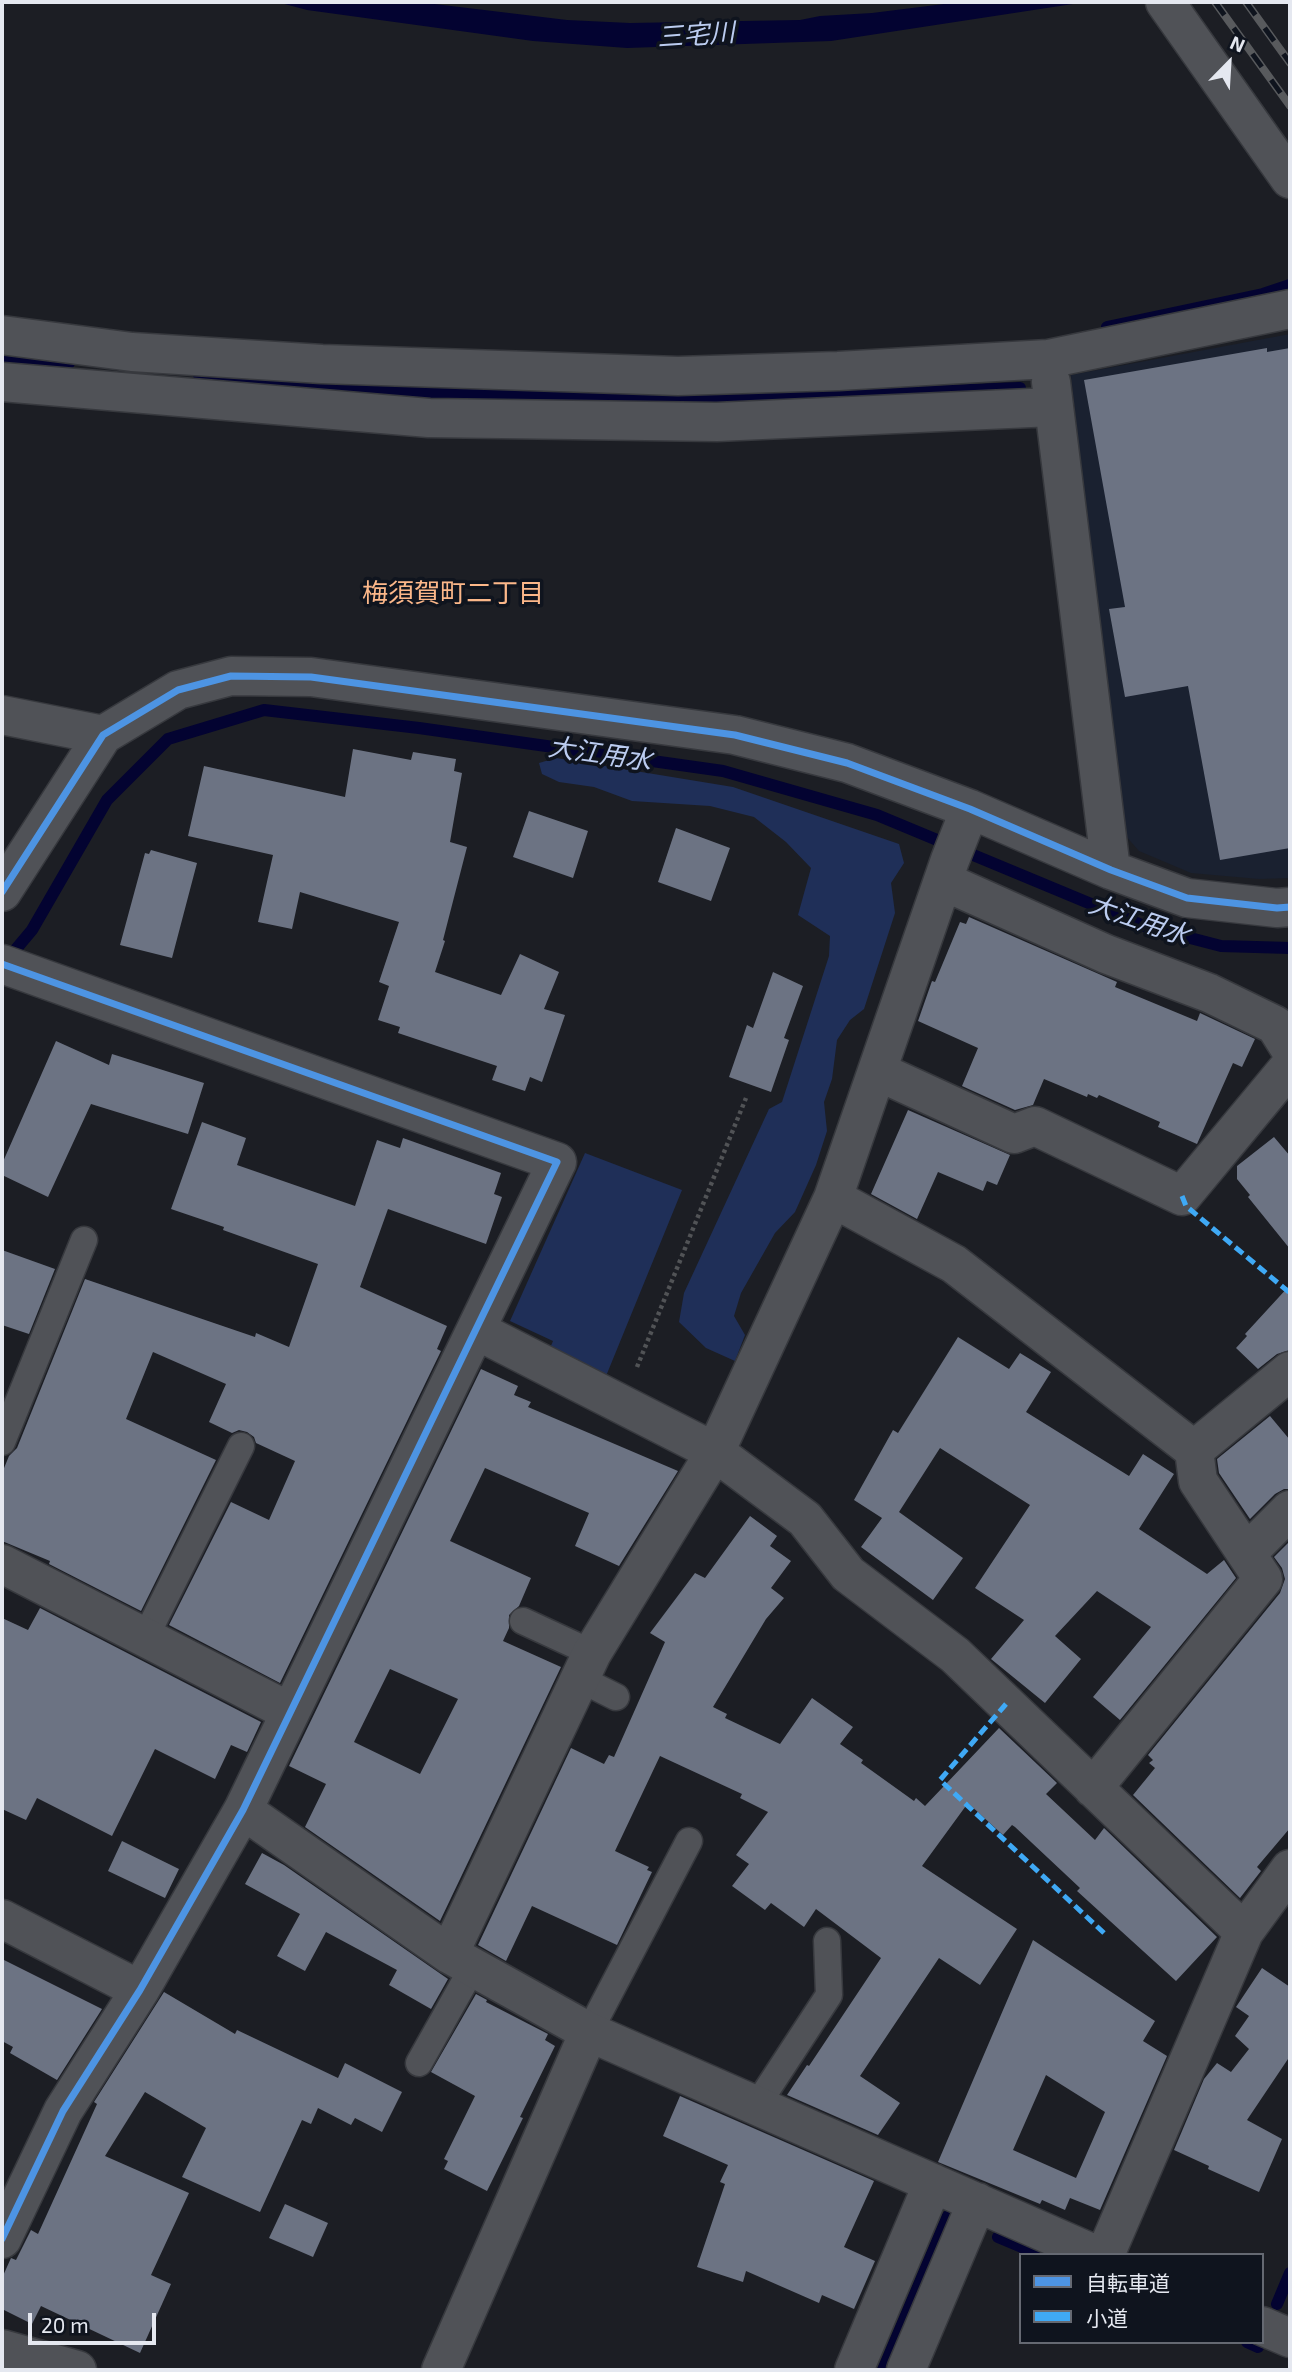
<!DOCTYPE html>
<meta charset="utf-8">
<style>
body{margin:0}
#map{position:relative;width:1292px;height:2372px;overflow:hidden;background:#1c1e24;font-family:"Exo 2","Noto Sans JP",sans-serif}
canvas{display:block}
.frame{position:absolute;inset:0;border:4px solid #e5e8f0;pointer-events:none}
.legend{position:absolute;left:1019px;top:2253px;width:245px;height:91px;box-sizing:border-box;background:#0f141e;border:2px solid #656972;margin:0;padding:9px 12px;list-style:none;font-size:21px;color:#e5e8f0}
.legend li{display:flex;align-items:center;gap:14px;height:35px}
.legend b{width:35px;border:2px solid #656972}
.north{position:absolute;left:1194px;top:28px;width:70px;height:70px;-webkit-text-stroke:5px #0f141e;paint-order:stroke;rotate:24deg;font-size:19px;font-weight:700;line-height:28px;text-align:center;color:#e5e8f0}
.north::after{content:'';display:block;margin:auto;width:24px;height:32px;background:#e5e8f0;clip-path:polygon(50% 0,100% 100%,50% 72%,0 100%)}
.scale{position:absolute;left:28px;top:2313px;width:128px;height:32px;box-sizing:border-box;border:4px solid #e5e8f0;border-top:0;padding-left:9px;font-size:21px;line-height:24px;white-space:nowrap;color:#e5e8f0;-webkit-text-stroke:5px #0f141e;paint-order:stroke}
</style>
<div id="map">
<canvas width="1292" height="2372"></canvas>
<div class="frame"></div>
<ul class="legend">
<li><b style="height:9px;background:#4d94e3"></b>自転車道</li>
<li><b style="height:9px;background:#3fa9f5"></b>小道</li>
</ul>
<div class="north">N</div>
<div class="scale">20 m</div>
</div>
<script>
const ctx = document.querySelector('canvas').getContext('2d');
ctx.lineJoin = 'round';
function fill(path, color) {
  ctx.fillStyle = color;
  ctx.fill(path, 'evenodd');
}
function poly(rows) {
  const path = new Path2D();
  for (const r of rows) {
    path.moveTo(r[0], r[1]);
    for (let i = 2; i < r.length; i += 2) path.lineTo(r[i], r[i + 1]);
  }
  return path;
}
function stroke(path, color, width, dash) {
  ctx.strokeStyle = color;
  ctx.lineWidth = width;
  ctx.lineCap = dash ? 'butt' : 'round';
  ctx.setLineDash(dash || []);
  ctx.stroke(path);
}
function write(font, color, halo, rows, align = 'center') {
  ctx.font = font + ' "Exo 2","Noto Sans JP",sans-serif';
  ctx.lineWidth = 7;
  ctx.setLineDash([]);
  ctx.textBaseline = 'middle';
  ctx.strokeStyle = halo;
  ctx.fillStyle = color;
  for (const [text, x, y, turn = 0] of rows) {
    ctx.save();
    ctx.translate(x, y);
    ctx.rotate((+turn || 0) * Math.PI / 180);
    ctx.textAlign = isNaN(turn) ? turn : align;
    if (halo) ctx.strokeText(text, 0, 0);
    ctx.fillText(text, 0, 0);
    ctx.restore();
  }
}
const built = poly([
 [1290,334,1290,878,1259,879,1191,873,1139,851,1118,827,1071,375]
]);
const green = poly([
 [556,758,733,787,899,844,904,863,891,883,895,913,864,1009,850,1020,837,1040,832,1079,824,1102,827,1131,816,1165,795,1212,775,1233,741,1293,734,1316,745,1335,735,1361,706,1348,679,1322,684,1293,769,1109,782,1102,829,956,830,936,798,915,811,868,786,842,754,817,710,806,632,801,594,787,559,782,542,774,539,763],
 [585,1153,682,1190,604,1381,548,1353,553,1341,510,1321]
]);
const water = poly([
 [277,2,418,2,567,20,630,23,800,20,820,16,872,13,960,2,1086,2,831,41,627,48,533,41,307,10]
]);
const stream = poly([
 [1107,327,1263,294,1290,285],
 [2,356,69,363],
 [199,375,366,391,705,401,1020,388],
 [6,961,32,930,107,800,168,739,264,710,419,728,723,771,877,815,1144,926,1221,946,1290,948],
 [998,2237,1041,2255],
 [1277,2304,1290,2273],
 [1247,2342,1258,2347],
 [883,2370,948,2216]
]);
const building = poly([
 [1267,348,1267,352,1290,348,1290,848,1220,860,1188,686,1125,697,1109,609,1125,607,1084,380],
 [353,749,411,760,413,752,456,759,454,771,462,773,450,842,467,847,443,940,445,941,435,972,501,995,520,954,559,972,544,1009,565,1015,542,1082,530,1077,525,1091,492,1080,497,1066,398,1033,400,1027,378,1020,389,986,379,982,399,922,300,892,292,929,258,922,273,855,188,836,204,766,345,797],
 [529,811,588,831,573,878,513,857],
 [676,828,730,848,711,901,658,882],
 [151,850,197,863,172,958,120,945,145,853,149,854],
 [969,917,1117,982,1115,987,1197,1021,1200,1013,1255,1039,1242,1067,1233,1063,1197,1144,1158,1127,1160,1122,1099,1095,1097,1098,1088,1094,1087,1097,1044,1079,1033,1105,1015,1110,962,1086,978,1048,918,1021,932,981,935,982,960,922,966,924],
 [773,972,803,986,784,1038,789,1040,771,1092,729,1077,747,1025,753,1028],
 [56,1041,109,1065,112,1054,204,1083,188,1134,91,1104,48,1197,2,1175,2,1164],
 [908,1110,1010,1155,997,1185,987,1181,983,1191,938,1172,917,1219,871,1194],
 [202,1122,246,1138,237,1165,355,1206,377,1140,400,1148,403,1138,501,1173,494,1194,502,1197,486,1244,388,1209,360,1287,447,1326,437,1349,441,1351,280,1683,169,1625,231,1502,269,1520,295,1461,256,1443,254,1437,247,1432,239,1430,232,1433,209,1422,226,1384,153,1352,126,1419,216,1460,141,1611,49,1564,50,1561,2,1541,2,1473,9,1456,17,1448,85,1279,255,1337,256,1333,289,1347,318,1264,223,1230,224,1227,171,1209],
 [1274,1137,1290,1156,1290,1249,1248,1197,1250,1195,1237,1179,1237,1166],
 [2,1250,55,1269,29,1334,2,1325],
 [1290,1285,1290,1350,1277,1354,1258,1369,1236,1348,1247,1336,1245,1334],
 [958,1337,1009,1369,1020,1353,1051,1372,1026,1412,1129,1476,1143,1454,1174,1474,1139,1529,1207,1574,1224,1560,1236,1578,1120,1720,1093,1697,1151,1627,1097,1591,1055,1636,1081,1659,1045,1703,991,1659,1024,1620,975,1588,1030,1505,940,1448,899,1512,963,1558,933,1600,861,1547,882,1518,854,1500,893,1430,898,1433],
 [481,1369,518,1386,514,1395,531,1402,528,1407,678,1471,619,1566,575,1546,589,1513,485,1468,450,1541,531,1578,519,1606,509,1615,509,1628,503,1641,561,1667,440,1921,305,1827,326,1784,289,1766],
 [390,1669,458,1699,420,1774,354,1742],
 [1270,1416,1290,1440,1290,1489,1284,1489,1275,1494,1250,1519,1219,1473,1217,1459],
 [750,1516,777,1536,770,1546,791,1561,771,1588,784,1598,766,1619,713,1707,727,1714,725,1718,780,1744,812,1698,853,1727,840,1744,863,1760,861,1763,914,1801,916,1798,925,1806,999,1728,1057,1783,1046,1794,1095,1840,1104,1828,1217,1937,1176,1981,1077,1891,1080,1888,1015,1827,1012,1825,1003,1835,968,1803,922,1866,1017,1929,980,1985,939,1958,860,2076,900,2103,878,2135,787,2095,807,2065,809,2066,881,1958,816,1909,804,1927,771,1903,765,1910,732,1886,749,1864,736,1855,768,1812,740,1798,742,1794,660,1756,615,1851,649,1867,647,1870,652,1872,617,1945,532,1906,506,1961,478,1945,571,1748,604,1764,609,1755,614,1757,665,1642,650,1633,695,1573,705,1578],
 [1290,1541,1290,1828,1257,1867,1261,1871,1240,1898,1133,1795,1155,1768,1149,1763,1153,1760,1148,1755,1280,1593,1285,1579,1282,1568,1274,1557],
 [40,1608,261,1722,247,1752,231,1745,215,1779,155,1749,112,1836,37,1798,26,1820,2,1809,2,1618,28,1630],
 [122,1841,179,1869,165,1898,108,1871],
 [262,1853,284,1865,448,1979,431,2009,389,1985,397,1970,326,1932,305,1971,277,1956,300,1914,245,1884],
 [1033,1940,1155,2021,1143,2041,1167,2056,1100,2210,1070,2198,1065,2210,1042,2200,1040,2204,938,2162],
 [1046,2075,1105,2112,1076,2178,1013,2150],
 [2,1959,102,2009,57,2080,10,2053,13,2047,2,2041],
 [1262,1968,1290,1987,1290,2056,1247,2120,1282,2139,1259,2192,1208,2169,1209,2166,1174,2150,1204,2079,1217,2063,1231,2072,1249,2049,1235,2036,1249,2016,1236,2007],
 [164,1992,235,2034,237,2030,338,2078,345,2063,402,2092,382,2132,355,2118,351,2125,318,2108,311,2124,302,2120,260,2212,182,2177,206,2128,145,2092,105,2156,189,2193,151,2275,171,2284,140,2353,41,2306,32,2324,2,2309,2,2278,11,2258,16,2260,31,2230,38,2234,97,2104,94,2102],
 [476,1994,487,2000,486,2002,548,2034,545,2040,555,2046,520,2117,523,2118,487,2191,444,2169,448,2161,444,2159,475,2096,431,2072],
 [680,2096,874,2181,844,2247,875,2261,854,2309,822,2295,819,2303,746,2271,743,2282,697,2267,725,2184,720,2182,728,2165,663,2136],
 [285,2204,328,2223,313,2257,269,2238]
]);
const path = poly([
 [637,1367,746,1098]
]);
const service = poly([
 [2,1442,84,1240],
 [523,1621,592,1653],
 [145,1638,241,1446],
 [580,1679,616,1697],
 [589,2032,689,1841],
 [419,2063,473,1967],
 [757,2105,829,1995,827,1941]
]);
const minor = poly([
 [2,335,132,352,322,364,678,376,838,371,1048,359,1290,309],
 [2,382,429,418,717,422,1053,407],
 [1051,382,1111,870],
 [2,715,103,735],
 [943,881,1106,954,1209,993,1275,1025,1290,1049],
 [2,892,103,735,178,690,231,676,311,677,735,735,847,763,970,809,1111,870,1187,898,1277,908,1290,907],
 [2,964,557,1162,243,1810,140,1990,63,2111,2,2239],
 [877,1071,1014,1134,1035,1126,1182,1196,1290,1066],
 [833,1198,954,1264,1194,1450,1198,1481,1263,1579,1093,1788],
 [476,1330,715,1452,805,1519,848,1574,955,1655,1244,1932],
 [1194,1450,1290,1371],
 [1247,1553,1290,1510],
 [2,1564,290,1712],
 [243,1810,449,1954,589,2032,1096,2255],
 [2,1919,140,1990],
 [449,1954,592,1653,715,1452,833,1198,950,860,970,809],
 [1105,2255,1244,1932,1290,1869],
 [1262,2326,1290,2338],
 [2,2349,77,2370],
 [441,2370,589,2032],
 [854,2370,933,2183],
 [906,2370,977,2202]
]);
const tertiary = poly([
 [1165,2,1290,179]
]);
const rail = poly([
 [1215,2,1290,106],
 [1246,2,1290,63]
]);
const quiet = poly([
 [1182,1196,1186,1206,1290,1293],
 [1006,1704,940,1780,1104,1933]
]);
const cycleway = poly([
 [2,892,103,735,178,690,231,676,311,677,735,735,847,763,970,809,1111,870,1187,898,1277,908,1290,907],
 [2,964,557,1162,243,1810,140,1990,63,2111,2,2239]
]);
const waterNames = [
 ["三宅川",696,35,-4],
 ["大江用水",600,754,8],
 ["大江用水",1139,920,19]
];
const neighbourhoodNames = [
 ["梅須賀町二丁目",453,593]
];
fill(built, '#1a2130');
fill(green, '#1f2f58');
fill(water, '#030331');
stroke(stream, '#030331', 12);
fill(building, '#6c7383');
stroke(service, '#37393e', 29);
stroke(minor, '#37393e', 41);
stroke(tertiary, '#37393e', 41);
stroke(path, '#515356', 4.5, [3.5, 3.5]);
stroke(service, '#505257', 26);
stroke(minor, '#505257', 38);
stroke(tertiary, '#505257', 38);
stroke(rail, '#585a5d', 8);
stroke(rail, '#0f141e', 5, [16]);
stroke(quiet, '#3fa9f5', 5, [10, 5]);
stroke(cycleway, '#4d94e3', 7);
write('italic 26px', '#bbccf0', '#0f141e', waterNames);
write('26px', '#fbb789', '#0f141e', neighbourhoodNames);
</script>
